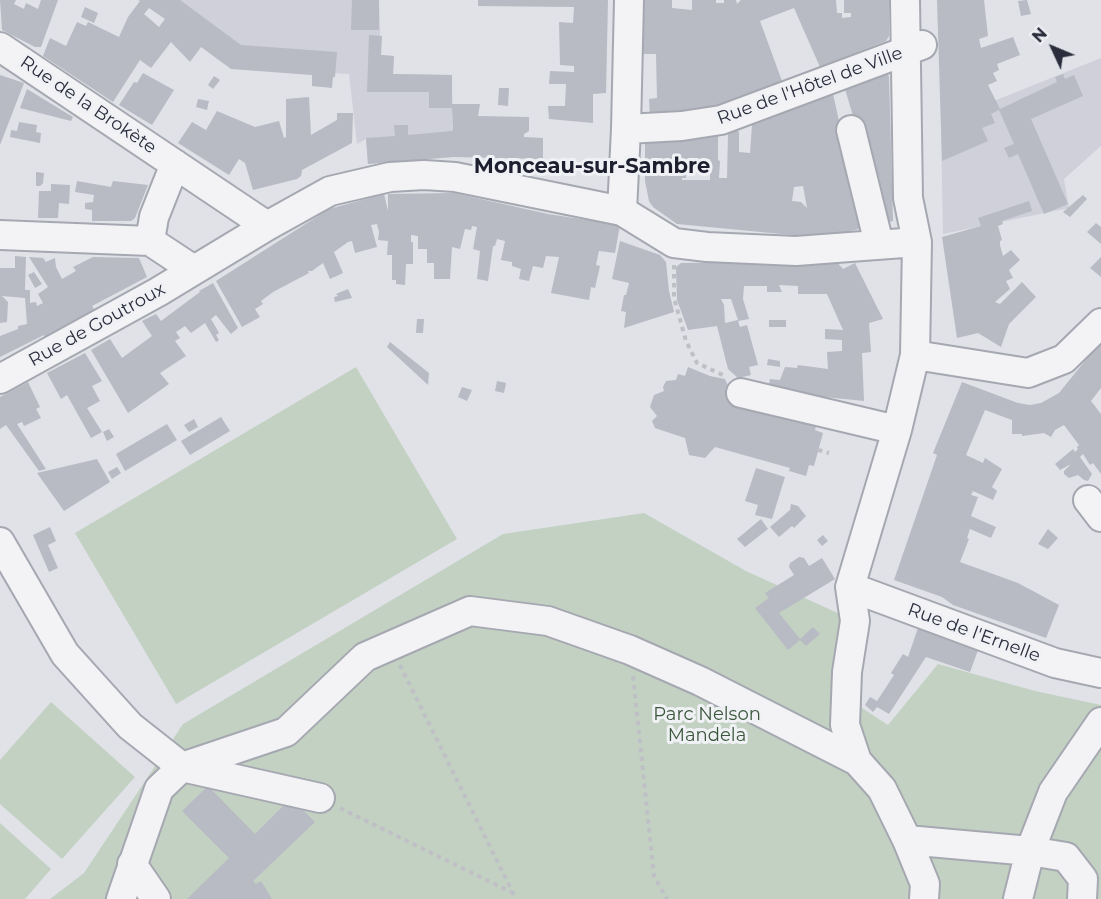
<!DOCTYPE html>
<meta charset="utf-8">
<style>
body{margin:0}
#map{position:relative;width:1101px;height:899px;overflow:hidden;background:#e0e2e8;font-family:Montserrat,sans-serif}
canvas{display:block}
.north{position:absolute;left:1023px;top:18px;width:60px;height:60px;-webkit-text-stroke:4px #f0f1f5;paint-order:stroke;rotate:314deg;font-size:16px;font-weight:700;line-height:24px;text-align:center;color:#2b2d3d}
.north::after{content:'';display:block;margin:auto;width:21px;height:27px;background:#2b2d3d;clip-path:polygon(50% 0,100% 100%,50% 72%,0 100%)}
</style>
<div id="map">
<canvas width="1101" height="899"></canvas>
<div class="north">N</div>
</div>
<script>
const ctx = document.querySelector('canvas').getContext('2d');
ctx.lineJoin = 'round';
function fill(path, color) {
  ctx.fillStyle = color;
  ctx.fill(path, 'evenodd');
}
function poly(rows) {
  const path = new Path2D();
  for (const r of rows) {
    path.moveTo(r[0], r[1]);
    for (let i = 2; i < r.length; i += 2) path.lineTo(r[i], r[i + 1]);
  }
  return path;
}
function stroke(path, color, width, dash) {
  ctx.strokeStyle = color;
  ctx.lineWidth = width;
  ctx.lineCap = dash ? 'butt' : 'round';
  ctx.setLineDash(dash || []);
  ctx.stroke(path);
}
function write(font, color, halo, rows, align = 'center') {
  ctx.font = font + ' Montserrat,sans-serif';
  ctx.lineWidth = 6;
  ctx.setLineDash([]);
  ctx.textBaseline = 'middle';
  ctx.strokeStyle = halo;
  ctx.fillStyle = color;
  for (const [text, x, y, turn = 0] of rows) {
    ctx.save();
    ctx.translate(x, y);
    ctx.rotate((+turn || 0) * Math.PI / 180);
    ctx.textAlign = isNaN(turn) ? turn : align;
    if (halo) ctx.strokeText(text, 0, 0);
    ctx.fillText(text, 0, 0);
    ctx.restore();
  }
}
const built = poly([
 [140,0,379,0,381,55,394,56,393,74,452,75,453,157,368,164,366,139,357,144,349,74,232,67],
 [1101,58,1101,146,1064,179,1069,208,943,234,941,125,979,107]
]);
const green = poly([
 [356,367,457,539,176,704,75,533],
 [644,513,746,571,855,621,862,708,888,725,938,664,1035,691,1101,705,1101,899,50,899,84,873,183,724,503,534],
 [51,702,135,777,62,859,0,804,0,760],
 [0,823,51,869,25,899,0,899]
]);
const building = poly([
 [0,0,16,0,14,4,24,9,26,3,38,9,41,0,58,0,41,47,35,47,2,30],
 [138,0,180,0,241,45,337,52,335,77,333,77,332,88,312,86,312,75,231,69,201,47,190,62,171,42,151,68,140,60,113,102,43,56,50,38,66,46,77,22,86,26,88,22,119,37,128,17,140,1],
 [149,8,165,19,159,27,144,14],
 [352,0,379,0,379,30,351,30],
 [478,0,608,0,606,93,593,94,593,123,549,119,548,106,565,106,566,84,549,84,550,71,574,72,574,66,560,65,559,22,573,23,574,7,478,6],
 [643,0,672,0,672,8,692,10,692,0,716,0,716,3,724,3,724,0,736,0,737,4,741,0,836,0,837,13,842,13,842,18,851,17,851,13,844,13,844,0,889,0,889,36,886,41,820,67,794,8,760,21,782,81,696,115,650,118,649,99,657,98,656,54,643,54],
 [937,0,984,0,988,36,979,39,981,48,1013,37,1020,55,997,64,999,70,993,73,997,81,988,85,1000,109,1057,82,1055,77,1063,74,1065,79,1074,75,1083,96,1031,119,1068,204,1044,214,1018,154,1009,158,1004,148,1014,144,999,110,991,114,995,123,982,128,988,141,942,161],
 [1027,0,1031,14,1021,16,1018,1],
 [85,7,98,13,94,23,81,17],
 [369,35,382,36,381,55,394,56,393,74,452,75,452,104,480,104,478,116,529,117,529,131,524,134,524,137,543,138,543,159,453,157,368,164,366,138,395,136,394,125,408,125,408,135,452,131,453,129,452,108,429,108,429,92,367,92],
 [143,73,174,90,152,125,119,105,134,82,137,83],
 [886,74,889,76,893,221,878,225,858,133,845,89],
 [0,75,24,83,0,145],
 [214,76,220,80,213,89,208,85],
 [499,88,509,88,508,106,498,105],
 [27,89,73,117,71,121,20,108],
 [833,94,863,228,847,232,813,237,677,224,653,207,649,201,645,181,645,136,718,131,718,160,720,161,719,178,727,178,728,134,737,130,739,132,739,152,750,153,752,125],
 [686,159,710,159,710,180,682,180,682,178,686,178],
 [803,186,807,208,801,202,792,201,794,187],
 [309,97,311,135,337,120,337,113,353,113,352,143,302,170,301,176,297,179,253,190,245,163,239,159,229,175,178,143,192,122,206,130,217,111,255,127,279,121,284,138,286,137,286,99],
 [198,99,209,101,207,110,196,107],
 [19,122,37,125,36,132,41,133,40,143,10,137,11,130,17,131],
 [36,172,44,173,43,183,40,186,36,186],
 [77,181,111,187,113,181,148,185,135,218,131,221,92,221,92,210,85,209,85,203,93,202,94,195,75,192],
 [51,184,70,185,69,204,59,203,58,218,38,218,39,191,51,191],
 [454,193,548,214,620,225,615,253,599,251,596,265,600,266,595,288,591,287,589,300,551,293,559,257,546,256,543,268,533,266,529,281,519,279,521,269,512,266,512,262,501,260,505,241,497,239,495,246,493,246,488,281,477,279,480,251,473,249,477,227,472,226,471,230,465,229,460,249,452,247,450,279,434,279,434,263,427,263,427,249,418,249,418,236,411,235,411,242,413,242,413,264,406,264,405,285,396,284,396,280,392,280,392,255,387,255,388,241,378,240,379,232,377,224,371,225,377,247,355,253,352,241,348,242,334,252,343,273,330,279,323,263,312,271,308,271,309,273,273,292,261,301,263,304,255,309,260,317,242,327,216,281,329,209,384,194,388,211,388,194],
 [1083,195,1087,199,1070,217,1063,212],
 [1029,201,1032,211,1002,221,1003,224,998,226,1002,240,1000,241,1000,245,1003,256,1011,250,1020,260,1009,270,1013,278,1006,281,1010,289,995,302,1000,304,1022,282,1036,297,1009,324,1001,347,978,333,957,338,942,237,981,226,978,218],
 [1096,223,1101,227,1101,244,1087,232],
 [620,241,660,255,666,262,669,291,674,312,624,328,626,312,621,311,624,295,626,295,629,283,612,279],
 [15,256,26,257,25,290,30,290,30,303,36,302,37,306,43,303,38,294,48,287,29,257,43,258,46,262,55,258,56,267,62,279,76,271,73,267,93,257,139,258,147,277,92,306,96,312,46,342,44,335,0,357,0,336,18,329,18,326,27,324,25,298,2,296,8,302,7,322,0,323,0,268,15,268],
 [1101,257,1101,277,1090,268],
 [836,261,843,269,855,263,883,319,869,323,871,352,862,353,864,401,765,391,769,386,770,379,780,380,785,367,797,368,798,365,828,369,827,352,842,351,842,340,825,339,825,329,843,330,827,294,798,294,798,286,779,285,782,292,767,292,767,286,744,286,743,299,749,319,738,321,740,327,747,325,758,365,749,367,751,375,738,378,728,369,717,326,688,330,677,300,676,267,681,263],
 [721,299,731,299,738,320,725,323,724,305],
 [34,272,42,284,35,288,28,275],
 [213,283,238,328,231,334,216,315,211,319,219,333,216,335,219,340,216,342,205,323,191,333,185,326,176,332,180,338,175,341,186,356,160,373,169,384,128,413,91,350,110,339,122,358,152,336,142,321,156,314,161,321,200,292,199,291],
 [348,289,352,298,335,302,334,297,338,296,336,294],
 [417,319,424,319,423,333,416,333],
 [769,320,786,320,786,327,769,327],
 [1101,341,1101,388,1091,401,1101,414,1101,474,1093,463,1090,465,1083,454,1080,457,1092,474,1088,481,1084,480,1078,475,1069,478,1064,474,1064,471,1071,464,1060,470,1055,464,1073,449,1075,452,1078,449,1077,447,1079,445,1064,425,1055,430,1051,437,1044,433,1022,436,1022,434,1012,434,1012,420,985,410,966,455,983,463,985,458,1002,469,992,487,997,491,993,500,973,491,971,495,978,497,971,516,996,527,991,538,970,529,967,538,969,539,960,562,1018,583,1059,605,1046,638,953,605,942,597,894,580,937,455,933,453,962,382,1018,403,1030,405,1041,403,1059,393],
 [390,342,429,373,428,385,387,347],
 [85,353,102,381,92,386,100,401,87,408,102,432,91,438,67,395,61,399,47,373],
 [768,359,780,361,780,367,767,365],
 [688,367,710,376,725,379,729,388,817,422,815,430,823,433,814,466,809,465,806,476,789,471,790,468,715,447,705,458,689,455,685,438,655,428,652,421,657,416,650,407,654,395,664,391,663,387,666,381,676,380,678,374,685,376],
 [497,381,506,383,504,393,495,391],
 [28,382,40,407,36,409,41,418,24,426,22,422,17,424,46,469,39,471,6,425,0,429,0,397],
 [462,387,472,390,467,401,458,397],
 [221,417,230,431,190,455,181,441],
 [194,419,198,427,189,432,184,425],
 [167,424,177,440,125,471,116,454],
 [109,429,114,437,107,441,103,432],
 [97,459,110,482,64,511,37,473],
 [117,467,121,473,112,479,108,472],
 [756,468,785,477,772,519,755,515,758,505,745,501],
 [791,504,798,506,806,516,794,528,792,526,779,537,770,527,790,510],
 [761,519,768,529,745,547,737,539],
 [50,527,56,541,48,545,58,568,49,572,33,535],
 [1048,529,1058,538,1048,549,1038,544],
 [823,535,828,541,822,546,817,540],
 [799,557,804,558,809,566,822,558,835,579,779,613,800,639,813,627,820,634,806,646,800,640,788,650,755,608,769,598,765,593,794,575,789,567,790,563],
 [912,625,980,645,970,672,926,657,889,714,877,707,873,712,865,705,870,697,877,701,894,675,891,673,903,654,908,657,918,628],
 [208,786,255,834,291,798,315,822,253,881,256,884,261,881,272,899,187,899,229,858,182,811]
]);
const path = poly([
 [674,265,674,298,686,341,697,363,725,376],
 [818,450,829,453],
 [400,665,516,899],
 [633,676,654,876,667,899],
 [340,808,513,893]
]);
const minor = poly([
 [905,0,908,198,917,242,915,355,897,430,850,587,855,621,847,672,845,725,857,761,882,789,907,840,925,884,924,899],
 [0,47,267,226],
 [626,129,682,126,721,120,922,45],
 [851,130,879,244],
 [622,211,626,129,629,0],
 [0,235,150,241],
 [150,241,154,217,175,164],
 [150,241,194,270],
 [915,355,1028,373,1064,359,1101,323],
 [0,379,158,292,267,226,330,191,390,177,424,175,455,177,622,211,674,243,707,247,796,251,917,242],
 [741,393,897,430],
 [1088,500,1101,517],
 [0,542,65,654,130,726,182,767,320,798],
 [850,587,1055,663,1101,673],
 [907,840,1030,851,1018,899],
 [132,864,156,899],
 [121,899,159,789,182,767,286,732,365,657,470,611,548,621,630,650,700,681,857,761],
 [1082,899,1083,879,1066,857,1030,851,1053,792,1101,722]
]);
const streetNames = [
 ["Rue de l'Hôtel de Ville",810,86,-20],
 ["Rue de la Brokète",88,105,34],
 ["Rue de Goutroux",97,325,-29],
 ["Rue de l'Ernelle",974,633,20]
];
const parkNames = [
 ["Parc Nelson",707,715],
 ["Mandela",707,736]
];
const quarterNames = [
 ["Monceau-sur-Sambre",592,167]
];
fill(built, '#cfd0d9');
fill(green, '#c3d1c3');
fill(building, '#b8bac4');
stroke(minor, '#a6a8b1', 32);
stroke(path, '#bfc0c6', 4, [4.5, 4.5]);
stroke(minor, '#f3f3f6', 28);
write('18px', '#2b2d3d', '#f0f1f5', streetNames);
write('18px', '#3a573b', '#f0f1f5', parkNames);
write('bold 21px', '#1d1e2e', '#f0f1f5', quarterNames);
</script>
